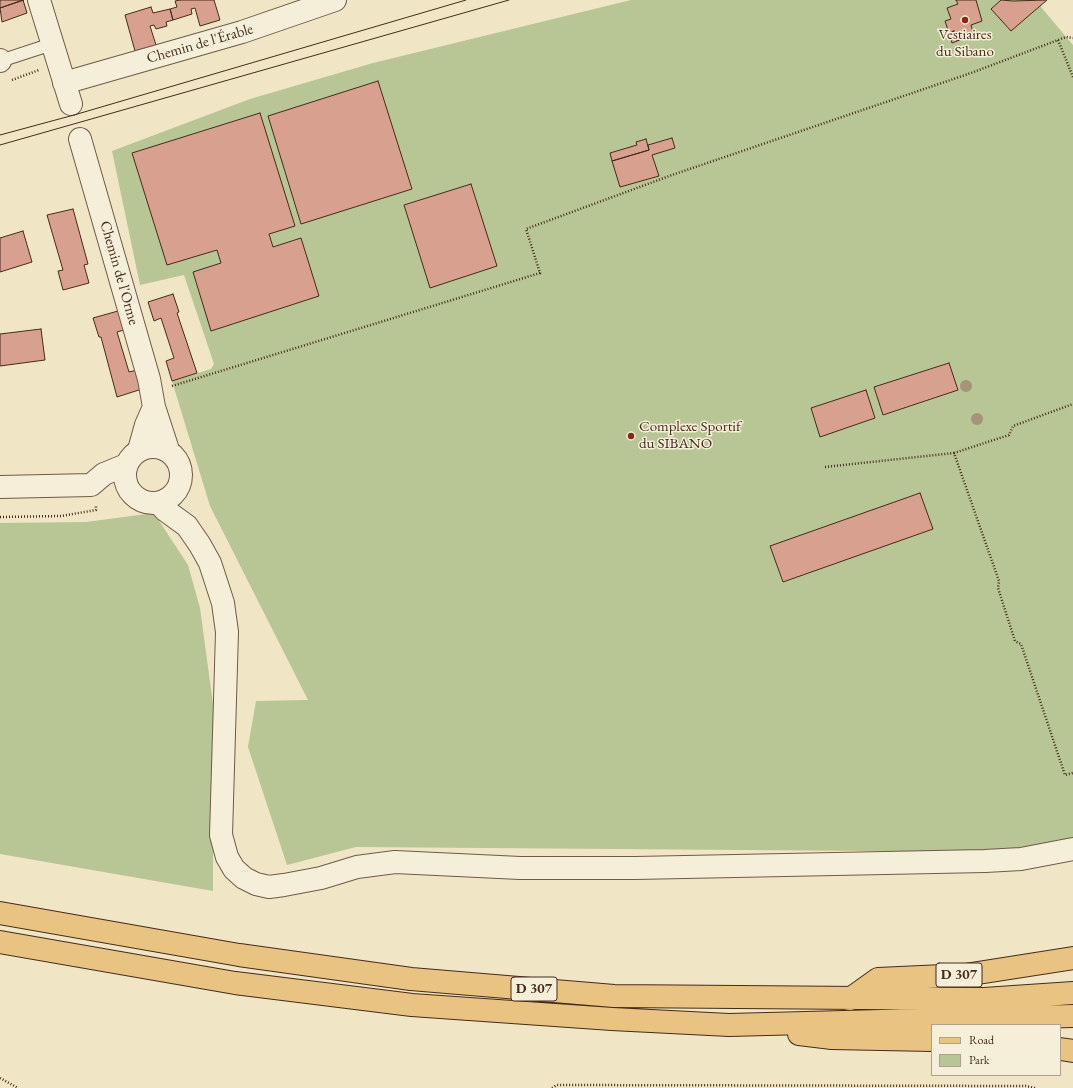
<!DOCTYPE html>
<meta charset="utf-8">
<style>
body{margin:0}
#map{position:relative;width:1073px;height:1088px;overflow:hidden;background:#f0e6c5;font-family:"EB Garamond",serif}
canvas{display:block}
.legend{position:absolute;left:931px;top:1024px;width:130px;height:52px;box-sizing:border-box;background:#f5efd9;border:1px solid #afa18d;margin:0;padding:5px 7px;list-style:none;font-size:12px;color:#452b1b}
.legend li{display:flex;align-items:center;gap:8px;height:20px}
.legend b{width:20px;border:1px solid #afa18d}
</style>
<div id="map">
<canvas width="1073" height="1088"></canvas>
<ul class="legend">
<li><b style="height:5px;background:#e8c382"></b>Road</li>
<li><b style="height:11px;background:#b8c595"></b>Park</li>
</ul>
</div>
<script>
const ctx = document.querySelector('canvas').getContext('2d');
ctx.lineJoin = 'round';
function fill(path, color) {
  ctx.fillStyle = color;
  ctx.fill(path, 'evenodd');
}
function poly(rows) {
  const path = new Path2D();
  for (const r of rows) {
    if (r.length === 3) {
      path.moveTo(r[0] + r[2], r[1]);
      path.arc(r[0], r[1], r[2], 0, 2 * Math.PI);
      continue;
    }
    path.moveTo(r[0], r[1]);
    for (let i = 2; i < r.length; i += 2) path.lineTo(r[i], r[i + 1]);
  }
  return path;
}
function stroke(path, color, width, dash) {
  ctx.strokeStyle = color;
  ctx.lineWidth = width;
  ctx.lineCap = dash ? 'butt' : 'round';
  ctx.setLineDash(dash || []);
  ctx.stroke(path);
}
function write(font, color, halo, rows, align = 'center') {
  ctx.font = font + ' "EB Garamond",serif';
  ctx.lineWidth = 3;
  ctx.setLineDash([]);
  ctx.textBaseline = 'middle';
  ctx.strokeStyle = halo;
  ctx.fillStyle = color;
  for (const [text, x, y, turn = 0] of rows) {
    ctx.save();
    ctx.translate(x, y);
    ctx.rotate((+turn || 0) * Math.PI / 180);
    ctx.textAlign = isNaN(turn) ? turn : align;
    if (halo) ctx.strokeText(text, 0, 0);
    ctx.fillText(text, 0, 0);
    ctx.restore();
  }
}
const green = poly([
 [631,0,1035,0,1073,45,1073,840,1001,852,356,847,287,865,248,747,256,701,308,700,210,506,172,381,211,369,214,364,184,275,140,285,112,151,250,99,373,63],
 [154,513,188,565,200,608,213,704,213,891,0,854,0,523,86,522]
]);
const building = poly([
 [0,0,24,0,0,8,0,0],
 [23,0,27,13,2,22,0,8,23,0],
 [180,0,214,0,220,20,200,26,195,8,191,9,192,14,173,20,170,9,177,7,175,1,180,0],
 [956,0,976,0,982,21,971,25,974,35,957,41,954,31,949,33,945,21,951,19,947,8,958,4,956,0],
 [1001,0,1013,1,1047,0,1011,31,991,9,1001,0],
 [151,7,153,13,170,9,173,20,166,22,167,26,156,29,154,25,150,26,156,45,135,51,125,15,151,7],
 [954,31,957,41,952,43,949,33,954,31],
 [378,81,412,189,301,224,268,116,378,81],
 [260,113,295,226,269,234,273,247,301,238,319,296,211,331,193,272,221,263,217,250,167,265,132,153,260,113],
 [672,138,675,148,652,155,659,176,620,187,612,161,649,150,648,145,672,138],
 [646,139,649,150,612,161,610,153,637,145,636,142,646,139],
 [471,184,497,266,430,288,404,205,471,184],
 [73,209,88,264,84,265,89,283,63,290,58,271,63,270,47,215,73,209],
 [23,231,32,262,0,272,0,238,23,231],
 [173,294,179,312,177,313,197,373,172,381,166,361,174,358,161,318,154,321,148,302,173,294],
 [118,311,124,330,117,332,129,372,137,370,142,389,117,397,101,337,99,337,93,318,118,311],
 [41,329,45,360,0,366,0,334,41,329],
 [949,363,958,390,883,415,874,387,949,363],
 [866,390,875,418,820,437,811,408,866,390],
 [920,493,933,529,783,582,770,546,920,493]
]);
const path = poly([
 [1058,40,1073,77],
 [12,80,39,70],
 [172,386,540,273,526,229,672,175,971,73,1066,37,1073,38],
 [954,453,1009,435,1013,426,1073,404],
 [825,467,954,453,999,581,998,588,1015,641,1021,644,1065,775,1073,773],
 [0,517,61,516,96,510,96,505],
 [0,1078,18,1088],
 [552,1088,557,1085,1026,1086,1035,1088]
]);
const lane = poly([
 [0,61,52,44]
]);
const street = poly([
 [39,0,71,104],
 [0,60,0,61],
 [64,83,242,32,335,0],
 [80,139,149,379,154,407,168,450],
 [153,475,28],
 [139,450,146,425,154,407],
 [0,487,91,485,104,474,126,465],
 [159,503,165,510,187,526,200,545,210,563,223,603,227,632,221,835,227,857,234,869,244,878,256,884,269,887,284,885,321,878,357,867,395,862,520,868,635,868,985,861,1021,859,1073,849]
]);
const primary = poly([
 [0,913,239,955,411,979,614,996,984,999,1073,993],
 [0,942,235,983,412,1005,612,1019,729,1025,1073,1016],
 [850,999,878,979,965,975,1073,958],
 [799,1034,832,1038,932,1040],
 [1060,1049,1073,1051]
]);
const tram = poly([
 [0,135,74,115,466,0],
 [0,145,509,0]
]);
const trees = [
 [966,386],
 [977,419]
];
const markers = [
 [965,20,4,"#8f2418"],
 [631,436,4,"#8f2418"]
];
const shields = [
 [959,975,46],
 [534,989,46]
];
const shieldNames = [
 ["D 307",959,975],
 ["D 307",534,989]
];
const poiNames = [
 ["Vestiaires",965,35],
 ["du Sibano",965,52],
 ["Complexe Sportif",639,427,"left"],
 ["du SIBANO",639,444,"left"]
];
const streetNames = [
 ["Chemin de l'Érable",200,44,-16],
 ["Chemin de l'Orme",119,273,74]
];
fill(green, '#b8c595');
fill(building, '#d8a08e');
stroke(building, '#452b1b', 1);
stroke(lane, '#705a46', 14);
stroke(street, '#705a46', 24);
stroke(primary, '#452b1b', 24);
stroke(path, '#452b1b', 2.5, [1, 2]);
stroke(lane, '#f5efd9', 12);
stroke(street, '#f5efd9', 22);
stroke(primary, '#e8c382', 22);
stroke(tram, '#452b1b', 1);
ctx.fillStyle = '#a29579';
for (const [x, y] of trees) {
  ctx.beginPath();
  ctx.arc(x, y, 6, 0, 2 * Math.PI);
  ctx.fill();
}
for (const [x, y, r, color] of markers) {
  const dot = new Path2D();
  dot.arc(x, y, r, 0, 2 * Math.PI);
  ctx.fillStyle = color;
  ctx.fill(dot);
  stroke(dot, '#f5efd9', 1.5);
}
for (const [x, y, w] of shields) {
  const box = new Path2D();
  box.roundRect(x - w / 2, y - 12, w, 24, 3);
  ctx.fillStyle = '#f5efd9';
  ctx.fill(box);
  stroke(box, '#452b1b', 1);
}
write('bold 14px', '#452b1b', null, shieldNames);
write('15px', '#452b1b', '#f5efd9', poiNames);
write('15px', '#452b1b', '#f5efd9', streetNames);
</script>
